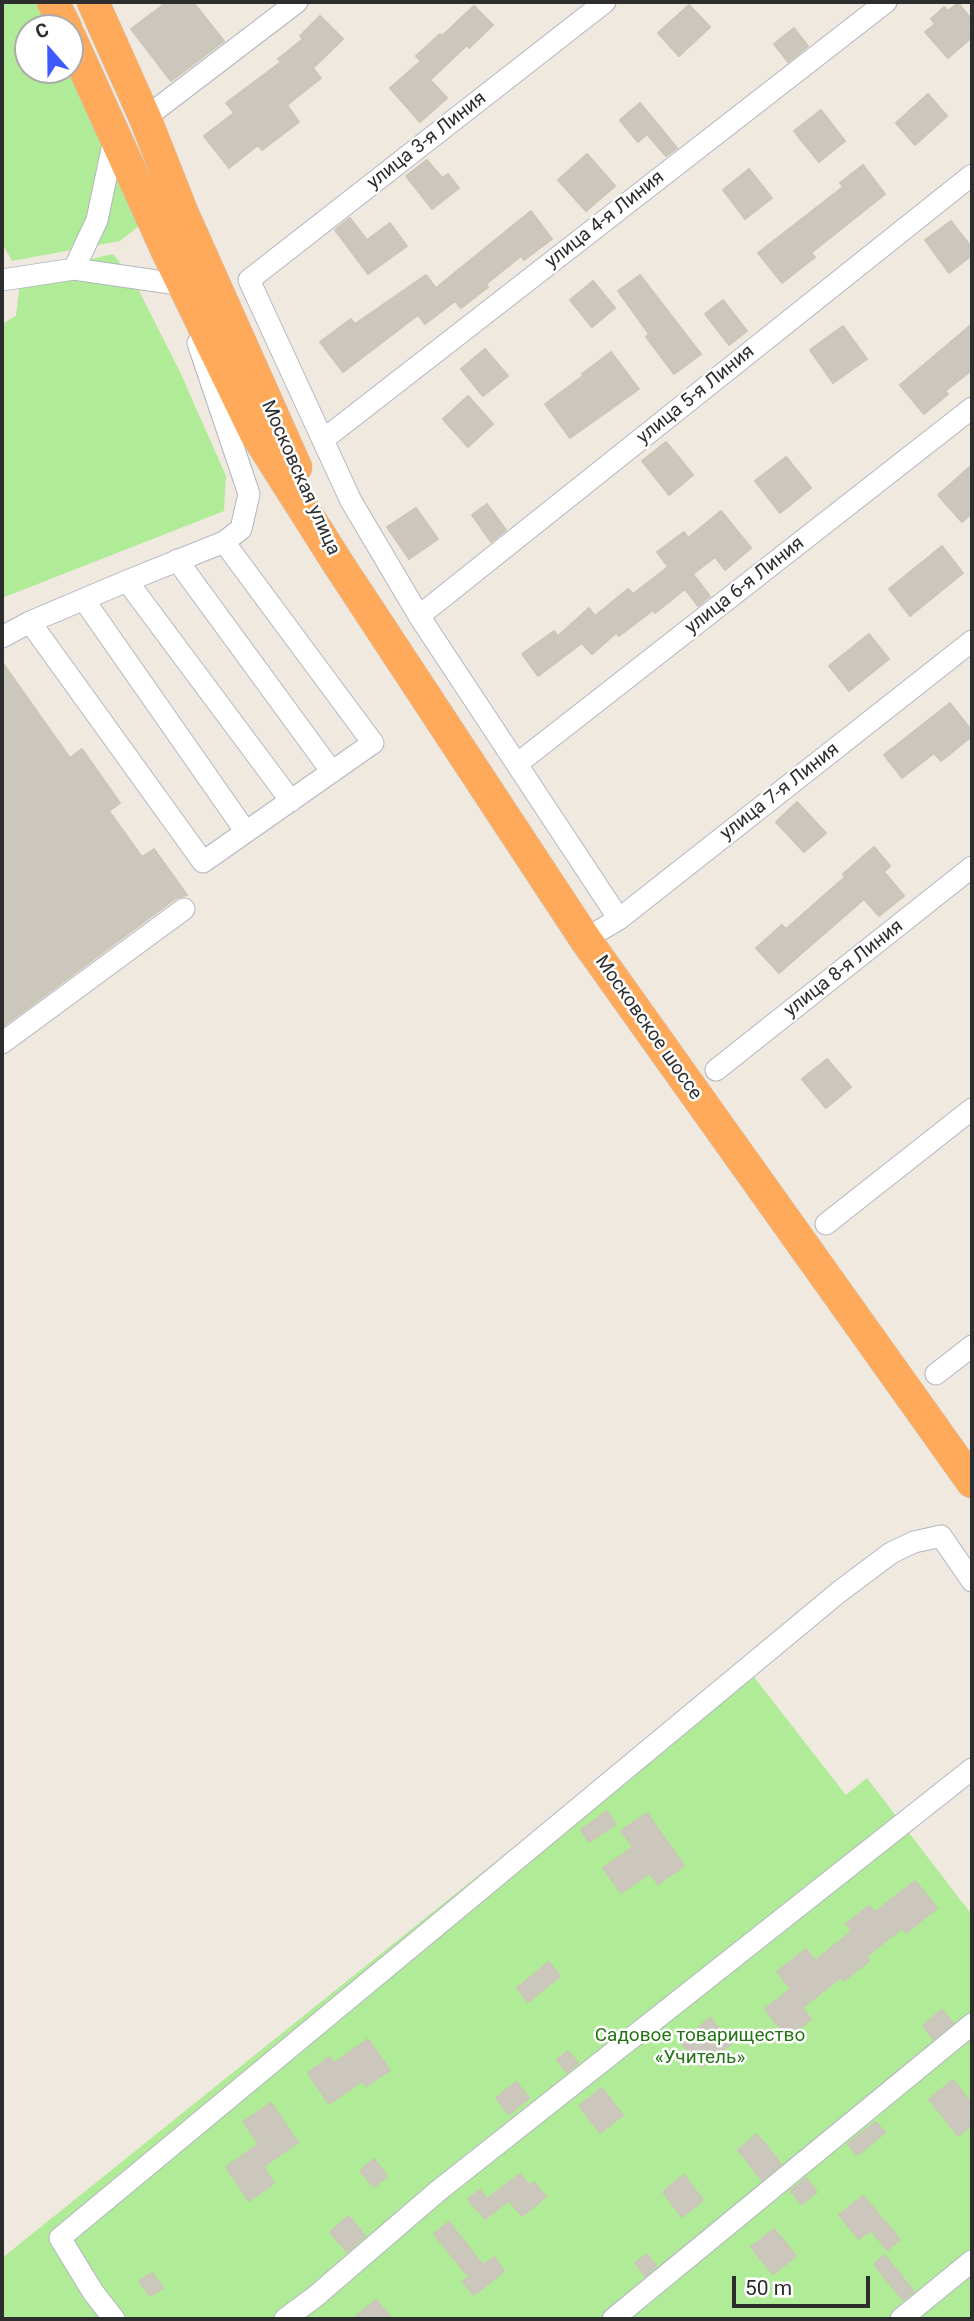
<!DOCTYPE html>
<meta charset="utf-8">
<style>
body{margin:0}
#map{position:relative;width:974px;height:2321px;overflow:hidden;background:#f0e9df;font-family:Roboto,sans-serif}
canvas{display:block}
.frame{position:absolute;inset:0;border:4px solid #2d2d2d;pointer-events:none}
.north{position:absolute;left:14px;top:14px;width:70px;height:70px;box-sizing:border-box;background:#fff;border:2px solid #ababab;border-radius:50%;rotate:339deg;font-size:19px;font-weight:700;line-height:28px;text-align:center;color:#2d2d2d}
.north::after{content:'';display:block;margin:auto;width:24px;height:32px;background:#3d59ff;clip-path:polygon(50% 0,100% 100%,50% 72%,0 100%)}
.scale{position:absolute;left:732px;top:2276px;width:138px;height:32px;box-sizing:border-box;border:4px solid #2d2d2d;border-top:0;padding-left:9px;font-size:21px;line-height:24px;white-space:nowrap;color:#2d2d2d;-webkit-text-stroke:5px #fff;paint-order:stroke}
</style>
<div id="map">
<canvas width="974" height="2321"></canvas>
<div class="frame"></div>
<div class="north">С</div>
<div class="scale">50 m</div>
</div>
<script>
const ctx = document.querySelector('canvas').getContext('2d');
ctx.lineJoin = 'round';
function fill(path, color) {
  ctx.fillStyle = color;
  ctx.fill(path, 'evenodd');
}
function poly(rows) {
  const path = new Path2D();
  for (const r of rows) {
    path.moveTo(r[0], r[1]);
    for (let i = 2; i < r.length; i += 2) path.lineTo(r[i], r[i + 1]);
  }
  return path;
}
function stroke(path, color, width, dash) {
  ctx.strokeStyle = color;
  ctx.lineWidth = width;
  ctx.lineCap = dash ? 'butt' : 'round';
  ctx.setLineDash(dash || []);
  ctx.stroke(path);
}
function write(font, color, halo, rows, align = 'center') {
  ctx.font = font + ' Roboto,sans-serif';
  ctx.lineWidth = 5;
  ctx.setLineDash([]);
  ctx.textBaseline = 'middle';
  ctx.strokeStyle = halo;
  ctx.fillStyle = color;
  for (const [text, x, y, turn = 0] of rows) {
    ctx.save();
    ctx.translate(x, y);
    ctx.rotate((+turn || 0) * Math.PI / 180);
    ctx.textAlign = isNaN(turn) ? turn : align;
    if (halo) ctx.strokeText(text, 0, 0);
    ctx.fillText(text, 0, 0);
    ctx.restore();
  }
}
const green = poly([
 [2,2,36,2,50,28,28,28,28,70,70,70,139,226,120,241,12,261,2,243],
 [113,254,133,279,180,372,226,476,224,511,2,598,2,324,16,316,21,275],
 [743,1663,846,1795,867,1778,972,1915,972,2319,2,2319,2,2258]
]);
const building = poly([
 [167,2,193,2,224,41,171,81,131,29,167,2],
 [958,3,972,20,972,37,948,58,925,32,935,24,931,19,944,7,948,11,958,3],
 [689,5,710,27,679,56,658,33,689,5],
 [474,6,493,25,469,48,467,45,430,80,447,98,420,122,390,88,421,61,416,56,440,34,442,36,474,6],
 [320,16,343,39,313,68,321,78,287,105,299,122,262,150,258,145,229,168,204,136,234,113,226,103,281,62,278,59,303,39,300,36,320,16],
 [794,28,808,46,788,62,774,44,794,28],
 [928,94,947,116,915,145,896,123,928,94],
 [640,103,677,148,666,156,647,134,638,142,620,120,640,103],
 [821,110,845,141,819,162,794,131,821,110],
 [587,154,615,186,586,211,558,180,587,154],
 [427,160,442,178,448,174,459,188,432,209,406,176,427,160],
 [863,165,885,194,811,253,815,257,782,283,758,253,843,187,840,183,863,165],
 [749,169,772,198,745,219,723,190,749,169],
 [531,211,552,239,524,260,521,256,486,284,488,287,461,308,455,301,425,324,418,315,343,372,320,342,351,319,355,324,426,275,436,288,531,211],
 [350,218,367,240,390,223,407,246,368,274,335,230,350,218],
 [951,221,972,248,972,255,949,273,925,240,951,221],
 [640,275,701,354,674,374,646,337,649,334,618,291,640,275],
 [593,281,615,308,592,327,570,300,593,281],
 [723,300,747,331,729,345,705,314,723,300],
 [972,324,972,370,945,391,948,394,924,414,900,385,972,324],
 [843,326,867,359,833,383,810,350,843,326],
 [485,349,508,376,483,396,461,369,485,349],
 [611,352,639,389,570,438,545,404,583,376,582,374,611,352],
 [468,396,493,424,468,447,443,419,468,396],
 [666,442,693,475,669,495,642,461,666,442],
 [786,457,811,488,780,513,755,481,786,457],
 [972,465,972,513,962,522,938,495,972,465],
 [487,504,506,530,491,542,472,515,487,504],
 [416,508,438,539,409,559,387,527,416,508],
 [721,511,751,548,725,570,715,557,693,574,710,596,698,606,685,589,655,613,653,610,619,636,616,633,592,654,582,643,538,676,522,654,554,631,558,636,589,608,595,616,628,589,633,594,668,567,657,552,684,532,688,538,721,511],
 [942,546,963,573,910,616,889,589,942,546],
 [869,634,889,659,849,691,829,666,869,634],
 [2,662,70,758,82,749,120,803,109,811,142,857,154,849,187,895,176,898,2,1027,2,662],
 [950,703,972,731,972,736,941,761,934,753,902,778,884,755,950,703],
 [797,802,826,833,804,852,776,822,797,802],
 [874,847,890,866,884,872,904,896,879,916,864,899,779,973,756,948,782,925,786,929,845,877,843,874,874,847],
 [827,1059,851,1087,826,1108,802,1079,827,1059],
 [607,1811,616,1824,589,1842,581,1830,607,1811],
 [647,1813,684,1866,658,1884,650,1873,621,1893,603,1868,633,1847,621,1831,647,1813],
 [915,1881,937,1908,906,1933,902,1928,867,1956,870,1960,844,1981,841,1977,802,2008,811,2019,788,2038,765,2009,791,1989,777,1972,806,1949,815,1961,852,1931,846,1924,869,1906,875,1912,915,1881],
 [549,1962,560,1976,528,2002,517,1988,549,1962],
 [942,2010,953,2023,933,2039,923,2026,942,2010],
 [710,2018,731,2044,702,2067,681,2042,710,2018],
 [368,2039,390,2070,366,2086,362,2081,329,2104,308,2073,330,2057,334,2063,368,2039],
 [568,2051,578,2063,567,2072,557,2060,568,2051],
 [953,2080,972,2104,972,2125,958,2136,929,2099,953,2080],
 [516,2082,529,2098,509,2114,496,2098,516,2082],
 [602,2088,623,2115,600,2133,579,2106,602,2088],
 [271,2103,298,2142,263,2167,274,2183,249,2201,226,2167,259,2144,243,2122,271,2103],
 [876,2122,885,2133,857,2155,848,2144,876,2122],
 [757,2134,781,2164,762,2180,738,2150,757,2134],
 [374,2159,387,2176,374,2187,360,2171,374,2159],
 [520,2174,529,2185,534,2182,546,2197,522,2216,509,2200,485,2219,468,2199,480,2190,487,2199,520,2174],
 [684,2175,703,2200,682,2217,663,2192,684,2175],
 [806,2178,817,2192,802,2204,791,2191,806,2178],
 [863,2196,900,2240,887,2250,871,2230,859,2239,839,2215,863,2196],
 [349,2216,365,2236,347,2252,330,2232,349,2216],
 [449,2222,483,2265,494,2257,504,2271,474,2295,463,2282,469,2277,434,2234,449,2222],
 [774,2229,796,2256,773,2274,751,2247,774,2229],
 [647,2254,656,2266,645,2276,635,2263,647,2254],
 [885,2255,914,2292,903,2300,874,2264,885,2255],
 [152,2273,163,2288,150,2296,139,2281,152,2273],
 [376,2300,392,2319,353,2319,376,2300]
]);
const minor = poly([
 [605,2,249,280,351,501,419,616,619,919],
 [145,118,297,2],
 [74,269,97,220,115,135],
 [2,280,74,269,184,285,186,295],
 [324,439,886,2],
 [177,560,332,772],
 [127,581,291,801],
 [84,600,246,832],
 [419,616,972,175],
 [30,622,203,862,373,743,224,542],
 [2,637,30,622,127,581,224,542,241,529,249,494,198,343],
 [517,764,972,408],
 [585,939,619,919,972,641],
 [2,1043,184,909],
 [716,1070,972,867],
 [826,1224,972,1109],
 [936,1374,972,1346],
 [114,2319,93,2292,60,2238,839,1592,891,1553,914,1542,941,1536,972,1581],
 [285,2319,316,2296,438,2191,972,1769],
 [613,2319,972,2024],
 [901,2319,972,2261]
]);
const highway = poly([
 [53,2,66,28],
 [93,2,145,118,183,214,296,467],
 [70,37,166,249,256,434,339,565,585,939,972,1482]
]);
const streetNames = [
 ["улица 3-я Линия",427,141,-38],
 ["улица 4-я Линия",605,220,-38],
 ["улица 5-я Линия",696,395,-39],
 ["Московская улица",300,478,66],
 ["улица 6-я Линия",745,586,-38],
 ["улица 7-я Линия",780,792,-38],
 ["улица 8-я Линия",844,969,-38],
 ["Московское шоссе",648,1028,55]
];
const parkNames = [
 ["Садовое товарищество",700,2036],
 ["«Учитель»",700,2058]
];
fill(green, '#b0eb97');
fill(building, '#cbc7bd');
stroke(building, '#ccc6b8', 2);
stroke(minor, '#b3b5c2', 23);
stroke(highway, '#c8c8c8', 33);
stroke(minor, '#fff', 21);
stroke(highway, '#ffa95b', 32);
write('19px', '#2d2d2d', '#fff', streetNames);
write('19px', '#247414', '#fff', parkNames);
</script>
